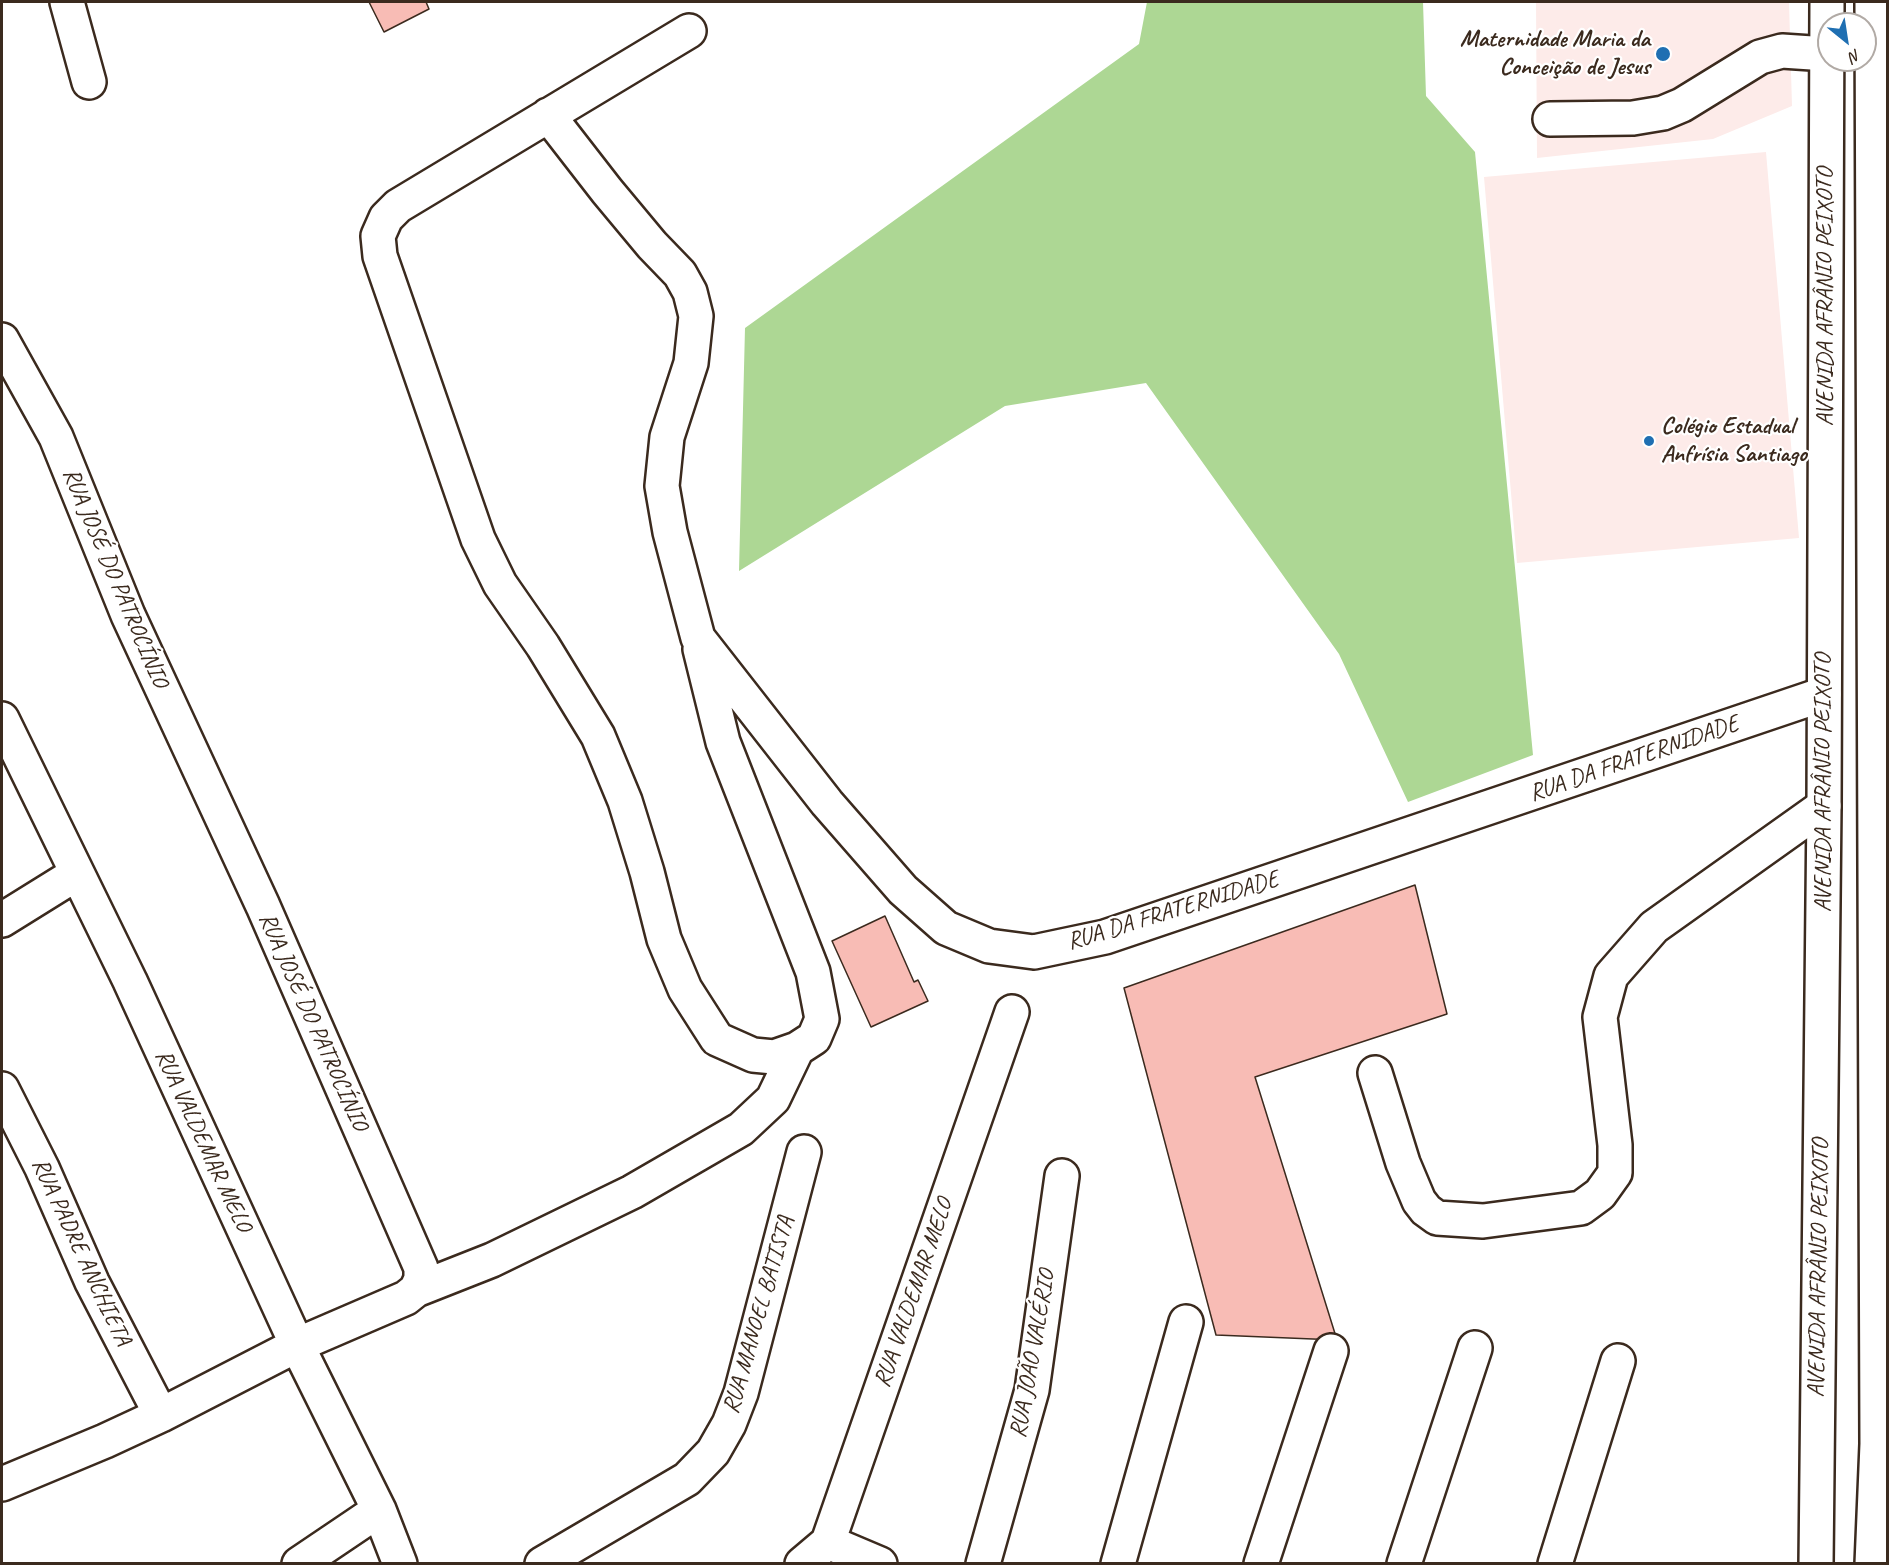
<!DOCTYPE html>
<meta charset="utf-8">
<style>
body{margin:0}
#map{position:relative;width:1889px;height:1565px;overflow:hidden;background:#fff;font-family:Caveat,sans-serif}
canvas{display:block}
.frame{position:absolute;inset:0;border:3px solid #3b2a1e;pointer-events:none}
.north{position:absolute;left:1817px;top:12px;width:60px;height:60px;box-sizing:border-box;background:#fff;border:2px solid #b1aaa5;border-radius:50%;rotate:150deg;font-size:16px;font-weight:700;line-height:24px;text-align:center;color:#3b2a1e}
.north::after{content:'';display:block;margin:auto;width:21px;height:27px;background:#1f6fb2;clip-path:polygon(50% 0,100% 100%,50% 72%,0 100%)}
</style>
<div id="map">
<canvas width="1889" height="1565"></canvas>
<div class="frame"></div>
<div class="north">N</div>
</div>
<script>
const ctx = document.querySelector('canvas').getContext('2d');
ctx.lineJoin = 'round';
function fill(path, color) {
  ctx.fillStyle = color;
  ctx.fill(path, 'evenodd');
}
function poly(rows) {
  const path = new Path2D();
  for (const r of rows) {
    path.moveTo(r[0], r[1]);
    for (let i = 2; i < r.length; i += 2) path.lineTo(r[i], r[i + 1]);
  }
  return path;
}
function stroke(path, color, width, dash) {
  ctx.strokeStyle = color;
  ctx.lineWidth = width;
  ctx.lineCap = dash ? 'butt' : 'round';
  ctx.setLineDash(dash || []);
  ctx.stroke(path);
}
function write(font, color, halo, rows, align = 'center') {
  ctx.font = font + ' Caveat,sans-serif';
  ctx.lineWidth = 4.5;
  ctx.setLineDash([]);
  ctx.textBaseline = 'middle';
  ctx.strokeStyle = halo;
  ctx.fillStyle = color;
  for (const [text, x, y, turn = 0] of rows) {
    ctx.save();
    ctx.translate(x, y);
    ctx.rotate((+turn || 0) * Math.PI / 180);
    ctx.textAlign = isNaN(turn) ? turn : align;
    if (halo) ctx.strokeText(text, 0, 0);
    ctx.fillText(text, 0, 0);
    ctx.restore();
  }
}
const built = poly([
 [1536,2,1789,2,1792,106,1713,139,1537,158],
 [1766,152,1799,538,1517,563,1484,177]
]);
const green = poly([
 [1147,2,1423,2,1426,96,1475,152,1533,755,1408,802,1339,654,1146,383,1005,406,739,571,745,328,1139,44]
]);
const building = poly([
 [369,2,426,2,429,9,384,32,369,2],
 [1415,885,1447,1014,1255,1077,1337,1340,1216,1335,1124,988,1415,885],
 [885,916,914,982,918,980,928,1001,871,1027,832,941,885,916]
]);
const minor = poly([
 [67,2,89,82],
 [689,31,398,206,386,218,378,236,380,256,478,539,500,584,543,646,598,736,625,801,647,872,664,939,685,989,717,1039,753,1055,774,1057,797,1049,814,1038,822,1019,813,972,723,742,700,649],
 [548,115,607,191,652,245,680,274,690,292,696,316,691,363,667,437,662,486,670,532,698,638,827,803,903,890,946,928,989,946,1034,952,1105,937,1824,694],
 [1550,119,1633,118,1663,113,1682,105,1760,57,1782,51,1827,54],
 [2,340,56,437,128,615,263,906,421,1268,421,1279,416,1290,406,1298,297,1345,161,1415,105,1441,2,1484],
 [2,719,130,981,297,1345,379,1510,400,1564],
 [2,920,76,874],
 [1375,1073,1403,1163,1419,1201,1426,1210,1437,1218,1483,1221,1581,1208,1600,1194,1615,1173,1615,1145,1600,1017,1611,976,1654,927,1824,806],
 [2,1089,42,1168,92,1282,161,1415],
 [416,1290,492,1260,632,1192,741,1129,773,1099,797,1049],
 [828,1542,880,1564],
 [299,1564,379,1510],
 [542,1564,687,1479,713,1452,729,1424,741,1393,804,1152],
 [802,1564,828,1542,1012,1012],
 [983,1564,1032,1390,1062,1176],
 [1118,1564,1186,1322],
 [1261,1564,1331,1351],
 [1404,1564,1475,1348],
 [1555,1564,1618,1361]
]);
const major = poly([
 [1816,1564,1824,806,1827,2],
 [1872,1564,1877,1444,1872,2]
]);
const markers = [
 [1663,54,8,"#1f6fb2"],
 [1649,441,6,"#1f6fb2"]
];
const poiNames = [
 ["Maternidade Maria da",1650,40],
 ["Conceição de Jesus",1650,68],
 ["Colégio Estadual",1661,427,"left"],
 ["Anfrísia Santiago",1661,455,"left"]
];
const streetNames = [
 ["AVENIDA AFRÂNIO PEIXOTO",1826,297,-90],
 ["RUA JOSÉ DO PATROCÍNIO",115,578,67],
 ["RUA DA FRATERNIDADE",1634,759,-19],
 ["AVENIDA AFRÂNIO PEIXOTO",1824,783,-90],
 ["RUA DA FRATERNIDADE",1173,911,-17],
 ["RUA JOSÉ DO PATROCÍNIO",313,1022,66],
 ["RUA VALDEMAR MELO",203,1141,65],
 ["RUA PADRE ANCHIETA",81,1252,65],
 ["AVENIDA AFRÂNIO PEIXOTO",1819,1268,-89],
 ["RUA VALDEMAR MELO",914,1293,-71],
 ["RUA MANOEL BATISTA",759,1315,-74],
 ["RUA JOÃO VALÉRIO",1033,1354,-80]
];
fill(built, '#fdebe9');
fill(green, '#add794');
fill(building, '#f8bcb5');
stroke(building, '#3b2a1e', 1.5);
stroke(minor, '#3b2a1e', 38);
stroke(major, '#3b2a1e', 38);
stroke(minor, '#fff', 33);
stroke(major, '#fff', 33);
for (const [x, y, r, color] of markers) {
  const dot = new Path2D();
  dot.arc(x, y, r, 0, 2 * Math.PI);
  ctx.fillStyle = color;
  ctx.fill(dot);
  stroke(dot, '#fff', 2);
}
write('bold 24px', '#3b2a1e', '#fff', poiNames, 'right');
write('24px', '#3b2a1e', '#fff', streetNames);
</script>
